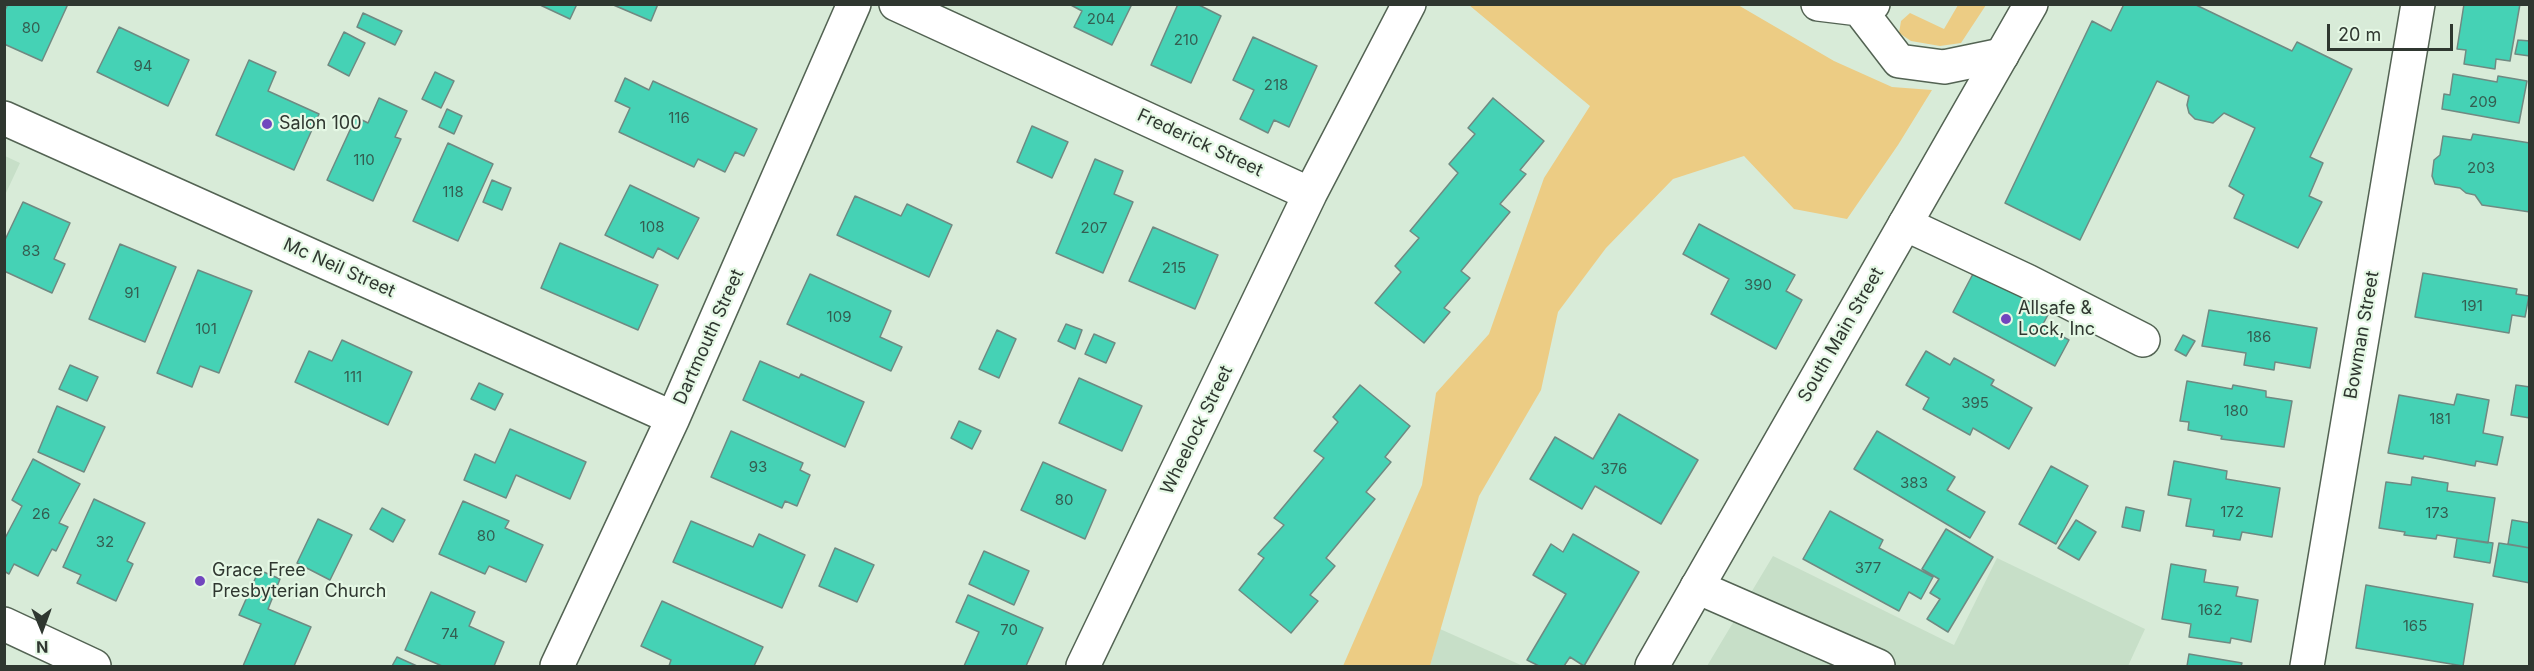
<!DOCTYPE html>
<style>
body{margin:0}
#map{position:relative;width:2534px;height:671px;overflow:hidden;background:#d8ebd8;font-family:Inter,sans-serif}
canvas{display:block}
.frame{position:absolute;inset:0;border:6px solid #2f3730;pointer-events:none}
.north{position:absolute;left:12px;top:599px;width:60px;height:60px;-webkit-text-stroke:4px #e5f8e5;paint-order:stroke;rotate:179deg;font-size:16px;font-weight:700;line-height:24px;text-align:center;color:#2f3730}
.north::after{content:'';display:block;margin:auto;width:21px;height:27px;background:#2f3730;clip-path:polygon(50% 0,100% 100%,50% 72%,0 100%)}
.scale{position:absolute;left:2327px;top:24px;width:126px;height:27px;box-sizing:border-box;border:3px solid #2f3730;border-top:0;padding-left:8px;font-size:18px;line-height:21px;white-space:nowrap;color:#2f3730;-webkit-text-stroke:4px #e5f8e5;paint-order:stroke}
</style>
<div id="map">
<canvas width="2534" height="671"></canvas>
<div class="frame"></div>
<div class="north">N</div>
<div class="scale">20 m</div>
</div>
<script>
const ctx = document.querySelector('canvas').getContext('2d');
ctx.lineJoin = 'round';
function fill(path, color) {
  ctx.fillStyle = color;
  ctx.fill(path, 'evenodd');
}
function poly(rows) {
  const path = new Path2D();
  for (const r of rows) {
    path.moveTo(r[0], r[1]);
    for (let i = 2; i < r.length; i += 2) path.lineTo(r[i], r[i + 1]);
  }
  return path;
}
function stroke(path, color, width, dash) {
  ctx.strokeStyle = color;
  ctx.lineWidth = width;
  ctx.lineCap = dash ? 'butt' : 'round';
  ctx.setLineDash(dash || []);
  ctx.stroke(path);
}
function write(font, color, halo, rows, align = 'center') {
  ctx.font = font + ' Inter,sans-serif';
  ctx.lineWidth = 4.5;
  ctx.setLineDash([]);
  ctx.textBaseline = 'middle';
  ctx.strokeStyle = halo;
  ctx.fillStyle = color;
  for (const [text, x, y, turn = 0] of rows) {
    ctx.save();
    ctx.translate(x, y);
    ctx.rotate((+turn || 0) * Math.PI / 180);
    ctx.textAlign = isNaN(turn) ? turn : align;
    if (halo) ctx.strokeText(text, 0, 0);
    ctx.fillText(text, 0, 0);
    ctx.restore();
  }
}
const built = poly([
 [5,156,20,163,5,195],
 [1773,556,1954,645,1997,558,2145,629,2128,666,1707,666],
 [1440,629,1523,666,1430,666]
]);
const green = poly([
 [1469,5,1738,5,1834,61,1892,87,1932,90,1898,145,1847,219,1794,209,1744,156,1673,179,1606,248,1558,312,1541,390,1479,496,1430,666,1343,666,1422,485,1436,393,1489,334,1544,178,1590,106],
 [1958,5,1986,5,1961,43,1940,46,1911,41,1899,33,1901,21,1910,13,1944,29]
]);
const building = poly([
 [8,4,68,4,42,61,4,44,4,12,8,4],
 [538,4,577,4,570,19,538,4],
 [611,4,658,4,651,21,611,4],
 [1069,4,1132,4,1112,45,1074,27,1082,11,1069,4],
 [1178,4,1197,4,1221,16,1191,83,1151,65,1178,4],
 [2124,4,2194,4,2292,51,2297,42,2352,69,2310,157,2323,163,2309,196,2322,202,2298,248,2234,218,2244,195,2229,186,2255,128,2224,113,2213,123,2195,119,2189,113,2187,105,2189,96,2157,81,2080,240,2005,203,2092,21,2111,31,2124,4],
 [2464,4,2520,4,2510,61,2496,59,2495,69,2464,64,2466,50,2457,49,2464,4],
 [363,13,402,31,395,45,357,27,363,13],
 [119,27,189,60,168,106,97,72,119,27],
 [344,32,365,43,349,76,328,65,344,32],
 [1253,37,1317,66,1289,127,1274,120,1268,133,1240,119,1254,90,1233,80,1253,37],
 [2518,40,2530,41,2530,56,2515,54,2518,40],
 [249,60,276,72,268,91,319,114,294,170,216,135,249,60],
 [435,72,454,81,441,108,422,99,435,72],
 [2453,74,2497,82,2498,76,2527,81,2519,123,2442,109,2444,94,2450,95,2453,74],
 [625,78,649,90,653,81,757,129,744,156,735,152,725,172,698,159,694,167,619,132,630,108,615,101,625,78],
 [379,98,407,111,395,137,401,139,373,201,327,180,356,117,368,123,379,98],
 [1493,98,1544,141,1520,170,1526,174,1500,204,1510,212,1461,271,1470,278,1444,308,1450,312,1424,343,1375,303,1401,272,1395,266,1419,238,1410,231,1458,173,1449,164,1475,134,1468,128,1493,98],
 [447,109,462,116,454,134,439,127,447,109],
 [1032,126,1068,142,1052,178,1017,162,1032,126],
 [2473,134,2530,143,2530,212,2482,205,2475,195,2466,193,2460,188,2435,184,2432,176,2434,160,2440,155,2443,136,2471,140,2473,134],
 [448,143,493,164,458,241,413,221,448,143],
 [1095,159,1123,171,1114,194,1133,202,1103,273,1056,253,1095,159],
 [492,180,511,188,502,210,483,202,492,180],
 [630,185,699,218,678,259,658,248,653,258,605,235,630,185],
 [855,196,901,216,907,204,952,225,929,277,837,235,855,196],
 [23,202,70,223,54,259,65,264,52,293,4,271,4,242,23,202],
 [1699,224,1795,275,1786,291,1802,300,1776,349,1711,314,1729,279,1683,254,1699,224],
 [1153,227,1218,255,1195,309,1129,281,1153,227],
 [560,243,658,285,638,330,541,288,560,243],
 [120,244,176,267,145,342,89,319,120,244],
 [198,270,252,291,219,373,200,366,192,387,157,373,198,270],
 [1975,270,2050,311,2042,326,2069,340,2055,366,1953,312,1975,270],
 [2423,273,2517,289,2516,294,2529,296,2525,317,2512,315,2509,333,2415,317,2423,273],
 [810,274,891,311,880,337,902,347,891,371,787,324,810,274],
 [2209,310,2317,328,2310,368,2275,362,2274,370,2244,365,2246,353,2202,346,2209,310],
 [1066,324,1082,330,1075,349,1058,341,1066,324],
 [997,330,1016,339,999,378,979,369,997,330],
 [1094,334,1115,343,1106,363,1085,354,1094,334],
 [2183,335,2195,341,2186,356,2175,350,2183,335],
 [342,340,412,372,388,425,295,382,309,351,332,361,342,340],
 [1926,351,1950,365,1954,358,1994,380,1991,385,2032,408,2009,449,1973,428,1970,435,1923,409,1929,398,1906,385,1926,351],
 [760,361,799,378,801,374,864,402,845,447,743,400,760,361],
 [70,365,98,377,87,401,59,389,70,365],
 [1079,378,1142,406,1122,451,1059,423,1079,378],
 [2187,381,2232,389,2233,385,2266,391,2266,397,2292,401,2284,447,2221,439,2222,436,2188,430,2189,422,2180,421,2187,381],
 [479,383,503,394,495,410,471,399,479,383],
 [1360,385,1410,426,1385,457,1391,462,1366,492,1375,499,1326,558,1335,566,1310,595,1318,601,1291,633,1239,590,1264,558,1258,554,1284,525,1274,518,1324,458,1314,451,1338,422,1333,417,1360,385],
 [2516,385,2530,387,2530,418,2511,415,2516,385],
 [2457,394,2489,400,2483,433,2503,437,2497,465,2476,461,2475,466,2424,456,2423,459,2388,453,2399,395,2454,405,2457,394],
 [57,406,105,427,84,472,38,452,57,406],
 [1619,414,1698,460,1661,524,1595,486,1582,509,1530,479,1555,437,1593,459,1619,414],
 [959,421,981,431,972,449,951,438,959,421],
 [510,429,586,462,570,499,516,475,506,498,464,480,475,454,495,463,510,429],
 [731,431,803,463,800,470,810,475,797,506,785,501,782,508,711,477,731,431],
 [1877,431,1955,477,1947,490,1985,512,1970,538,1854,469,1877,431],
 [33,459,80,484,59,523,68,527,56,551,52,549,38,576,14,564,9,574,4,571,4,540,22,506,12,500,33,459],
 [2174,461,2227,471,2226,479,2280,488,2272,537,2242,532,2240,540,2213,536,2214,530,2186,526,2191,499,2168,495,2174,461],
 [1043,462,1106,490,1085,539,1021,510,1043,462],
 [2051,466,2088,486,2056,544,2019,524,2051,466],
 [2412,477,2448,483,2447,491,2495,498,2488,543,2437,535,2436,539,2404,535,2405,532,2379,528,2386,482,2411,485,2412,477],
 [94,499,145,523,127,561,133,564,116,601,77,583,81,575,63,567,94,499],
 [463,501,509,521,505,528,543,545,526,582,489,566,485,574,439,554,463,501],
 [2126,507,2144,511,2140,531,2122,527,2126,507],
 [382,508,405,520,393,542,370,529,382,508],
 [1830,511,1883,540,1879,548,1933,577,1921,599,1909,592,1899,611,1803,559,1830,511],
 [318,519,352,535,330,580,297,563,318,519],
 [2076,520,2096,532,2079,560,2058,548,2076,520],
 [2512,520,2530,523,2530,548,2508,544,2512,520],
 [691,521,753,547,759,534,805,555,782,608,673,562,691,521],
 [1946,529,1993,557,1948,632,1927,619,1940,599,1930,593,1939,579,1922,569,1946,529],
 [1573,534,1639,572,1584,666,1570,657,1564,666,1539,666,1527,660,1566,594,1533,575,1551,544,1563,552,1573,534],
 [2457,538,2493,543,2490,563,2454,557,2457,538],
 [2499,543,2530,548,2530,583,2493,576,2499,543],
 [835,548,874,565,857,602,819,586,835,548],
 [984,551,1029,571,1014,605,969,584,984,551],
 [2171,564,2206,570,2204,582,2238,587,2236,596,2258,600,2251,642,2231,638,2230,643,2189,637,2191,624,2162,619,2171,564],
 [259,570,280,579,268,609,311,627,294,666,243,666,261,624,239,615,259,570],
 [2366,585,2473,604,2463,666,2356,648,2366,585],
 [431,592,475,612,469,626,504,642,494,666,442,666,405,650,431,592],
 [968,595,1043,628,1026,666,964,666,979,632,956,622,968,595],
 [662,601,763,647,754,666,669,666,671,660,641,646,662,601],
 [2189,654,2242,663,2241,666,2187,666,2189,654],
 [397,657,417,666,392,666,397,657]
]);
const minor = poly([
 [896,4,1310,194],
 [1818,4,1859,9,1873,4],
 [1859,9,1899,61,1944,67,2002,55],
 [4,118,673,418],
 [1905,224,2027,281,2143,340],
 [1697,587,1878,666],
 [4,624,94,666],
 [557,666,673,418,854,4],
 [1083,666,1310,194,1409,4],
 [2307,666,2418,4]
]);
const major = poly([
 [1652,666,2031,4]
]);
const markers = [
 [267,124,6,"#7146be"],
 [2006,319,6,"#7146be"],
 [200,581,6,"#7146be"]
];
const numberNames = [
 ["204",1101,19],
 ["80",31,28],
 ["210",1186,40],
 ["94",143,66],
 ["218",1276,85],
 ["209",2483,102],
 ["116",679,118],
 ["110",364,160],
 ["203",2481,168],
 ["118",453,192],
 ["108",652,227],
 ["207",1094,228],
 ["83",31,251],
 ["215",1174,268],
 ["390",1758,285],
 ["91",132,293],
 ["191",2472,306],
 ["109",839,317],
 ["101",206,329],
 ["186",2259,337],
 ["111",353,377],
 ["395",1975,403],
 ["180",2236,411],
 ["181",2440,419],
 ["93",758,467],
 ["376",1614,469],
 ["383",1914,483],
 ["80",1064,500],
 ["172",2232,512],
 ["173",2437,513],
 ["26",41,514],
 ["80",486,536],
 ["32",105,542],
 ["377",1868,568],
 ["162",2210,610],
 ["165",2415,626],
 ["70",1009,630],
 ["74",450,634]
];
const poiNames = [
 ["Salon 100",279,124],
 ["Allsafe &",2018,309],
 ["Lock, Inc",2018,330],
 ["Grace Free",212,571],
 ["Presbyterian Church",212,592]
];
const streetNames = [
 ["Frederick Street",1200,143,25],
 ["Mc Neil Street",339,268,24],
 ["South Main Street",1841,335,-60],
 ["Bowman Street",2362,335,-80],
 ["Dartmouth Street",709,337,-66],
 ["Wheelock Street",1197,430,-64]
];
fill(built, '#c7dfc8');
fill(green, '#eccc84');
fill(building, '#45d2b5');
stroke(building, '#6f8a82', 1.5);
stroke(minor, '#536353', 36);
stroke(major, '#536353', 36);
stroke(minor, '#fff', 33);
stroke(major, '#fff', 33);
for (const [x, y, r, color] of markers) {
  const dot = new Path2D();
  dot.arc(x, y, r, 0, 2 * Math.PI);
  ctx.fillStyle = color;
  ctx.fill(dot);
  stroke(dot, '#e5f8e5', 2);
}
write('15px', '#345e51', null, numberNames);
write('18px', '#2f3730', '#e5f8e5', poiNames, 'left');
write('18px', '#2f3730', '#e5f8e5', streetNames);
</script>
